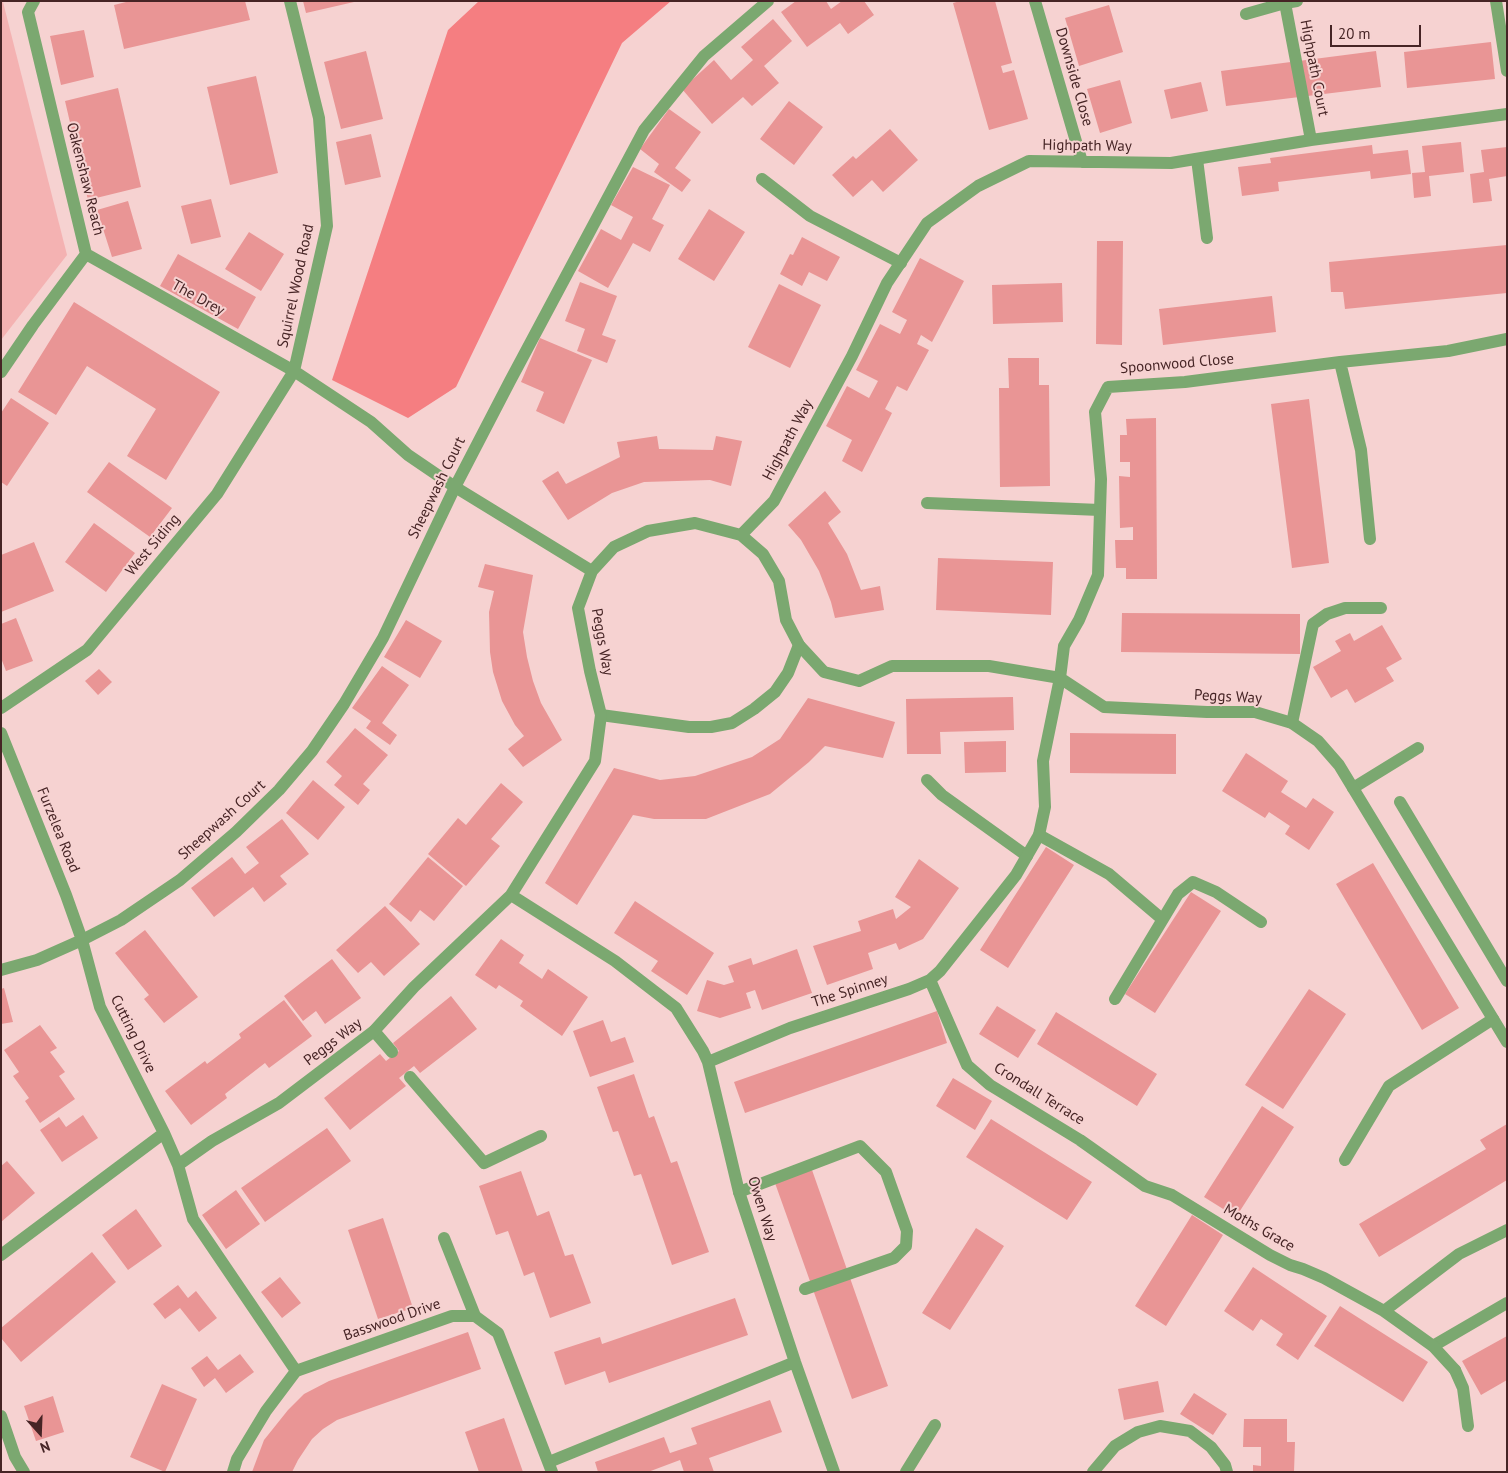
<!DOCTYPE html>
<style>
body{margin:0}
#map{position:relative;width:1508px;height:1473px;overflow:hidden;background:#f6d2d1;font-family:"PT Sans",sans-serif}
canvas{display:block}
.frame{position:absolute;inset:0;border:2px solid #462425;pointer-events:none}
.north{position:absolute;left:15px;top:1408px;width:50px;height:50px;-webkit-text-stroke:4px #f6d2d1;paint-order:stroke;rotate:160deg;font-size:14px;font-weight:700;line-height:20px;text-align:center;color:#462425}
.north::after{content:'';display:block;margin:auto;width:18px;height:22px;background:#462425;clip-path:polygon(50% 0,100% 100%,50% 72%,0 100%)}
.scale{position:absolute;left:1330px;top:25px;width:91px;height:22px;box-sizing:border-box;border:2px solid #462425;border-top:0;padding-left:6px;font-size:15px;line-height:18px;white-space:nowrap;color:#462425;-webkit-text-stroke:4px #f6d2d1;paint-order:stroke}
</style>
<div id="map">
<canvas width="1508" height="1473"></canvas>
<div class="frame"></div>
<div class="north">N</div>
<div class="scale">20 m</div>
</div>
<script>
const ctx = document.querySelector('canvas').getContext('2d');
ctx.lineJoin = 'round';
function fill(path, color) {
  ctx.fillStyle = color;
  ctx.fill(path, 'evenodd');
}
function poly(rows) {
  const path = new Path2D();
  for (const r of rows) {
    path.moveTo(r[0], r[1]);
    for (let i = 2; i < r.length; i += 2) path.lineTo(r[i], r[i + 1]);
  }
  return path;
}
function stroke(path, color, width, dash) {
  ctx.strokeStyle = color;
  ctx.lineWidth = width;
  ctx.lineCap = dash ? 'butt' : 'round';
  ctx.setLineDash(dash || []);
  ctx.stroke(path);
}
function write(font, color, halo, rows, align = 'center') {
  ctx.font = font + ' "PT Sans",sans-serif';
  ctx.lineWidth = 4;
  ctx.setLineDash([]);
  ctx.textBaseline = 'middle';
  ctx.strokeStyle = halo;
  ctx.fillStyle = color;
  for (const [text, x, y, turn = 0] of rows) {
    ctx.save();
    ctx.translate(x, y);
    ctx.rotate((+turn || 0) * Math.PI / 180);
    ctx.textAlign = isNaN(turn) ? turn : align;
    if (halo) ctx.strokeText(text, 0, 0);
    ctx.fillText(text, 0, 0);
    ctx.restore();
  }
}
const green = poly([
 [3,2,67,255,1,340,1,3]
]);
const forest = poly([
 [479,1,671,1,622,43,456,387,408,418,332,380,448,30]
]);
const building = poly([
 [130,1,245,1,250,20,124,49,114,5],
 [303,1,354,1,354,2,306,13],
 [796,1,826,1,831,9,842,1,864,1,874,15,848,34,840,23,807,47,781,12],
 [960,1,995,1,1012,63,1001,66,1003,73,1014,70,1028,119,989,130,953,3],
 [1109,5,1123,52,1079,66,1065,18],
 [773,19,792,41,764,66,779,83,752,106,743,97,712,124,682,89,714,60,731,80,753,60,741,47],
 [84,30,94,77,61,85,50,36],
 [1491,42,1495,79,1407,88,1404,52],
 [366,51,383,119,341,129,324,62],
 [1376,51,1381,87,1226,106,1221,71],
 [256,76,278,173,230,185,207,87],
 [1120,80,1132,123,1100,133,1087,89],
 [1201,82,1208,111,1171,119,1164,90],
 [118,88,141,187,88,200,65,101],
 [789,101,823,127,794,165,760,139],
 [669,109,701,132,675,168,691,180,682,192,654,172,659,164,640,149],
 [890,129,918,160,883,192,872,180,853,197,832,175,853,156,856,159],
 [371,134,381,177,345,185,336,142],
 [1461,142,1464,172,1429,176,1431,196,1414,198,1412,173,1425,172,1422,146],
 [1372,145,1373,154,1408,150,1411,174,1371,179,1370,171,1278,182,1279,191,1242,196,1238,167,1271,163,1270,158],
 [1507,147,1507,176,1489,179,1492,201,1473,203,1470,174,1484,172,1481,150],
 [633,167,670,185,652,219,664,225,650,252,633,243,608,288,578,271,601,229,621,240,633,217,611,205],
 [211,199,221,237,191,244,181,206],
 [128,201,142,249,112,257,97,210],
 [709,209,745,232,714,281,678,259],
 [249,232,284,254,261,291,225,269],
 [802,237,840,257,827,281,809,272,802,286,780,274,790,254,793,255],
 [1097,241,1123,241,1122,345,1096,344],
 [1507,245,1507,293,1345,309,1343,292,1331,292,1329,262],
 [178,254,256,297,238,329,160,286],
 [920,258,964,281,932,342,921,335,917,344,929,350,907,391,897,386,885,409,892,413,862,472,842,461,852,440,826,426,847,386,869,398,878,381,856,370,880,324,900,334,907,320,892,312],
 [580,282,617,296,602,335,616,340,607,363,577,351,585,329,565,321],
 [1062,283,1063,322,993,324,992,285],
 [779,284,821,305,790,368,748,347],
 [1272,296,1276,332,1163,345,1159,309],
 [74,302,220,392,166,480,127,456,156,409,87,366,56,415,18,392],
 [540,338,592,360,564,424,536,411,544,392,521,382],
 [1008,358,1039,358,1039,385,1049,385,1050,486,1000,487,999,388,1009,388],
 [11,398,49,423,7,486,1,482,1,413],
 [1309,399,1329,563,1292,568,1271,404],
 [1156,418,1157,579,1126,579,1126,568,1116,568,1115,540,1133,540,1133,527,1120,528,1119,476,1130,477,1130,462,1120,462,1120,435,1127,435,1126,419],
 [657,436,659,449,713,450,716,436,742,441,731,486,710,480,644,482,612,493,568,520,542,481,558,471,566,484,620,457,617,442],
 [109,462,172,508,150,537,87,492],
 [825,491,841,512,828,523,847,554,861,590,880,586,884,610,835,618,831,602,819,571,801,540,788,525],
 [94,523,135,553,106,592,65,562],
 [34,542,54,591,1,612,1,555],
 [938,558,1053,562,1051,615,936,610],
 [485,564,533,575,523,632,527,657,533,681,541,703,562,740,523,767,508,749,524,736,515,725,502,701,493,672,490,652,489,612,494,591,478,587],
 [1122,613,1300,614,1300,654,1121,652],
 [16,618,33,661,6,671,1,658,1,624],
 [406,620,442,641,420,678,384,657],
 [1382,625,1402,659,1386,668,1394,681,1355,703,1347,689,1331,698,1313,667,1341,651,1335,641,1350,633,1354,641],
 [382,666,409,685,382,723,397,735,390,745,366,728,371,721,352,708],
 [99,669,112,682,98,695,85,681],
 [1013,697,1014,730,940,732,941,754,907,754,906,699],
 [808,698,895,722,883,758,825,746,809,762,770,794,706,819,654,819,633,815,577,905,545,883,614,768,660,780,695,776,752,757,780,739],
 [355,728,388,755,363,784,370,790,358,805,334,785,342,776,326,762],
 [1070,733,1176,734,1176,774,1070,773],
 [1006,741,1006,772,965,773,964,742],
 [1246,753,1288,781,1281,792,1306,808,1313,798,1334,812,1309,850,1285,834,1290,826,1269,812,1265,818,1222,791],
 [313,780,345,807,318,840,286,813],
 [501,783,523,802,491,839,500,846,466,886,428,854,458,818,466,825],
 [282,819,309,854,280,876,287,884,264,902,253,887,214,917,191,888,232,857,245,874,259,863,246,847],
 [1046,847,1074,865,1008,968,980,950],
 [428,857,463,886,434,921,420,910,411,922,389,904],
 [919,859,959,888,923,939,899,950,896,943,868,953,873,969,827,985,813,946,861,931,858,921,893,909,896,919,911,907,895,897],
 [1373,863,1459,1008,1422,1030,1336,884],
 [1191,892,1221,911,1155,1013,1125,994],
 [635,901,714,953,687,995,651,971,658,961,614,933],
 [385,906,420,944,384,976,371,962,358,973,336,950],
 [145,930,198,997,164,1023,144,999,149,995,115,953],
 [501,939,524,955,519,963,542,979,548,969,588,997,562,1036,520,1006,523,1001,499,985,496,989,475,975],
 [797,949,812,993,762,1010,755,990,746,993,751,1008,720,1018,697,1011,707,980,724,985,734,982,728,966,751,958,753,965],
 [332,959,361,998,325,1024,316,1011,303,1021,284,996],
 [4,988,13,1022,1,1024,1,989],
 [1309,989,1346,1014,1283,1109,1245,1085],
 [451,996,477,1029,420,1073,414,1066,399,1078,406,1086,350,1130,324,1098,380,1054,386,1061,399,1051,393,1043],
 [284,1000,312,1036,269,1068,265,1063,225,1094,227,1098,191,1125,165,1091,205,1061,207,1064,241,1038,239,1034],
 [997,1006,1036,1030,1018,1058,979,1034],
 [937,1011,947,1043,745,1113,734,1082],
 [1056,1012,1157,1074,1137,1106,1037,1044],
 [603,1020,611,1042,625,1037,634,1062,590,1077,573,1031],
 [40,1025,57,1048,50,1052,65,1072,59,1076,75,1099,40,1123,25,1101,29,1098,13,1076,19,1072,4,1050],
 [634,1074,649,1118,654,1116,671,1163,677,1161,709,1252,672,1265,641,1174,634,1176,618,1131,613,1132,597,1087],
 [953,1078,992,1101,975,1130,936,1106],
 [1262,1106,1294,1127,1236,1217,1204,1197],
 [83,1115,98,1138,62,1162,40,1130,59,1117,66,1127],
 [991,1119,1092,1182,1067,1220,966,1157],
 [1507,1124,1507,1180,1379,1257,1359,1224,1486,1149,1480,1140],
 [327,1128,351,1161,265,1222,241,1188],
 [7,1161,35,1193,1,1222,1,1166],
 [812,1170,888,1386,852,1399,775,1183],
 [521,1171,537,1216,549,1211,565,1256,573,1254,591,1303,550,1318,534,1272,524,1276,508,1231,496,1235,479,1186],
 [236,1190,260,1224,226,1249,202,1215],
 [136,1209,162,1246,128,1270,102,1235],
 [1192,1215,1223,1235,1166,1326,1135,1306],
 [383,1218,413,1308,378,1319,348,1230],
 [976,1228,1004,1246,950,1330,922,1313],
 [92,1252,116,1282,21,1362,1,1338,1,1328],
 [1253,1267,1327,1316,1298,1360,1276,1345,1283,1334,1261,1319,1253,1331,1224,1311],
 [280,1277,301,1303,282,1318,261,1292],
 [178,1285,188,1298,196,1291,217,1318,199,1332,180,1308,165,1319,153,1304],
 [735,1298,748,1335,609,1383,605,1371,565,1385,554,1352,600,1337,602,1344],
 [1340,1306,1428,1362,1403,1402,1314,1346],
 [468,1332,481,1369,337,1420,323,1429,312,1439,298,1460,292,1472,252,1472,264,1440,288,1410,304,1394,329,1381],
 [1507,1336,1507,1380,1481,1395,1462,1361],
 [240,1354,254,1372,226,1393,215,1378,204,1387,191,1368,207,1356,218,1370],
 [1158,1381,1164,1412,1124,1420,1118,1389],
 [162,1384,197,1399,165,1472,130,1457],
 [1194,1393,1227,1414,1213,1435,1180,1414],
 [53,1396,64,1432,36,1441,24,1406],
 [770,1400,782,1432,709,1458,714,1472,684,1472,680,1460,648,1472,598,1472,595,1462,664,1437,670,1453,697,1444,691,1428],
 [504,1418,523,1472,479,1472,465,1432],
 [1244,1419,1287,1419,1287,1442,1295,1442,1294,1472,1253,1472,1253,1465,1261,1466,1261,1447,1243,1447]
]);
const lane = poly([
 [1246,14,1285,3,1297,1],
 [1197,159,1207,238],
 [762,179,810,216,901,263],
 [927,503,1100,510],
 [601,715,689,727,711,727,732,723,754,709,775,692,788,673,799,645],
 [1292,723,1313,624,1327,614,1345,608,1381,608],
 [927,780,942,795,1027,856],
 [1353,788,1418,748],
 [1039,835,1109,874,1162,919],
 [1115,999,1178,894,1193,882,1216,892,1261,922],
 [374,1031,392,1052],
 [410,1077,484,1163,541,1136],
 [1345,1160,1389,1086,1493,1019],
 [739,1192,860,1146,886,1172,907,1231,906,1246,894,1258,805,1289],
 [444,1238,475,1316],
 [1433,1346,1507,1303],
 [1455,1370,1463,1388,1468,1426],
 [906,1472,935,1425],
 [1093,1472,1115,1446,1138,1432,1160,1426,1190,1431,1211,1447,1225,1465,1227,1472]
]);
const street = poly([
 [1035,1,1082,162],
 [1496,1,1507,71],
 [1285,3,1311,140],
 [86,254,294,371,371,422,408,455,455,487,592,571],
 [1340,362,1361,450,1370,539],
 [1,372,33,325,86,254,28,12,34,1],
 [741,535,774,501,852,356,887,283,927,223,978,186,1029,161,1171,163,1311,140,1507,114],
 [1,708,87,650,217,494,294,371,327,226,319,118,290,1],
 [1,733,66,895,82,940,100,1007,164,1133,178,1165,193,1219,296,1371],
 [1400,802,1507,981],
 [511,895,615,961,676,1008,703,1051,708,1062,790,1028,909,989,930,980,940,971,1016,875,1039,835,1045,807,1043,761,1060,678,1064,646,1079,620,1098,575,1101,479,1095,412,1108,387,1185,382,1340,362,1448,351,1507,339],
 [1,970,37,960,82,940,121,920,180,880,236,832,279,790,312,751,344,704,383,638,455,487,510,381,644,130,704,56,768,1],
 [930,980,967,1065,990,1085,1080,1140,1145,1186,1172,1195,1270,1255,1290,1265,1303,1269,1324,1278,1384,1311,1433,1346,1455,1370],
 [708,1062,739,1192,795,1362,834,1472],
 [178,1165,212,1141,279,1103,374,1031,414,987,511,895,595,761,601,715,590,671,578,608,592,571,614,547,648,531,695,523,741,535,763,554,779,581,786,620,799,645,824,672,859,681,892,666,989,666,1060,678,1104,707,1207,712,1255,712,1292,723,1318,741,1339,765,1507,1042],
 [1,1255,164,1133],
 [1384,1311,1459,1254,1507,1230],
 [1,1416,15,1457,24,1472],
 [549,1462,795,1362],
 [233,1472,237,1459,266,1411,296,1371,452,1316,475,1316,498,1333,552,1472]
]);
const streetNames = [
 ["Highpath Court",1314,68,79],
 ["Downside Close",1074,77,74],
 ["Highpath Way",1087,146,1],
 ["Oakenshaw Reach",85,179,76],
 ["Squirrel Wood Road",296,286,-78],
 ["The Drey",198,298,29],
 ["Spoonwood Close",1177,364,-5],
 ["Highpath Way",788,440,-62],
 ["Sheepwash Court",437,488,-64],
 ["West Siding",153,545,-50],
 ["Peggs Way",602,642,80],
 ["Peggs Way",1228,697,3],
 ["Sheepwash Court",222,820,-42],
 ["Furzelea Road",58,830,68],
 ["The Spinney",850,991,-18],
 ["Cutting Drive",133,1034,64],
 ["Peggs Way",333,1042,-37],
 ["Crondall Terrace",1039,1094,32],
 ["Owen Way",762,1209,73],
 ["Moths Grace",1259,1228,30],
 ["Basswood Drive",392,1320,-19]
];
fill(green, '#f4b2b2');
fill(forest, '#f57e81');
fill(building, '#e99595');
stroke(lane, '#7ba870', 12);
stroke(street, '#7ba870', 12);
write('15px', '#462425', '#f6d2d1', streetNames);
</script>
